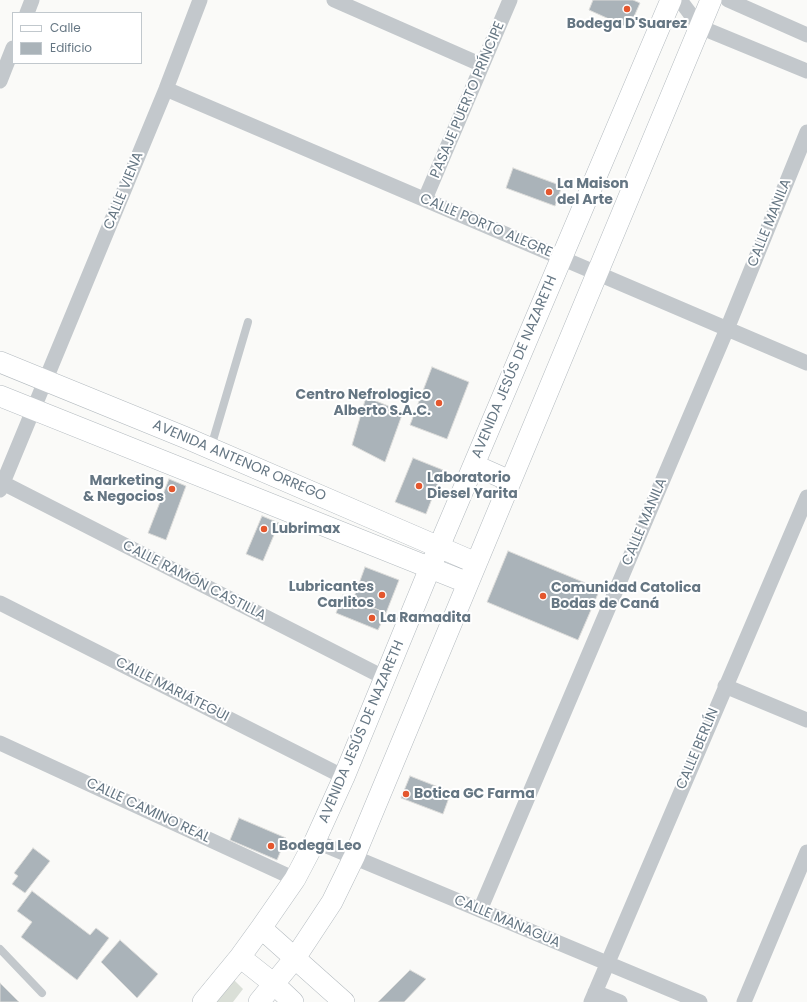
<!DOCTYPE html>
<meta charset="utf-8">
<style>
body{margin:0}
#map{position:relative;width:807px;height:1002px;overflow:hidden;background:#fafaf8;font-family:Poppins,sans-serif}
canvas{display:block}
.legend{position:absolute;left:12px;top:12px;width:130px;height:52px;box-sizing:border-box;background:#fff;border:1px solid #c1c8cd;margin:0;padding:5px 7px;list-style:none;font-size:12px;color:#657683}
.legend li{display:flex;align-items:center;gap:8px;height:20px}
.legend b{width:20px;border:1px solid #c1c8cd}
</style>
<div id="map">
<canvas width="807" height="1002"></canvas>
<ul class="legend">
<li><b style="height:5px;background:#fff"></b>Calle</li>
<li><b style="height:11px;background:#aab3b9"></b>Edificio</li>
</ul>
</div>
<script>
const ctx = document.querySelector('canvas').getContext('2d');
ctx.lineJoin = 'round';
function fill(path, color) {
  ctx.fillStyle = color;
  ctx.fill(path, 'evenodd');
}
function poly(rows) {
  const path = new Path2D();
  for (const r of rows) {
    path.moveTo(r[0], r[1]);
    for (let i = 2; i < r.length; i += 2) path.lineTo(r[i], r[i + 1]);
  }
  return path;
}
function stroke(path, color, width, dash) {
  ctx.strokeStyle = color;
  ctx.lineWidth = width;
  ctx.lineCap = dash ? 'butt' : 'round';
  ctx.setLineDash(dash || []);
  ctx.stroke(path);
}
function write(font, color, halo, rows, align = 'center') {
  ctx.font = font + ' Poppins,sans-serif';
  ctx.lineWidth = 4;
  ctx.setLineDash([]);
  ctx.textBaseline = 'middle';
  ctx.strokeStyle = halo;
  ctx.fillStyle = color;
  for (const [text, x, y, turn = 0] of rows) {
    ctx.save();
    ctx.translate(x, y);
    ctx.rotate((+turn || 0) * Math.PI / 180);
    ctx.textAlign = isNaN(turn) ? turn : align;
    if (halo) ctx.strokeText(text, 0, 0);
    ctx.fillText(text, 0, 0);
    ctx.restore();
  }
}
const green = poly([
 [234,980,243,989,233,1002,216,1002]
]);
const building = poly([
 [593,0,633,0,640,3,629,28,589,10,593,0],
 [513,168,562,186,555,206,506,188,513,168],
 [432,367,469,382,447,439,410,425,432,367],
 [366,397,403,412,385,462,352,445,366,397],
 [413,458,443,470,426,514,395,502,413,458],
 [169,479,186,486,166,540,148,533,169,479],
 [262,516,279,523,263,561,246,554,262,516],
 [508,551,600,589,578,640,487,602,508,551],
 [365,567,399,580,386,613,353,600,365,567],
 [343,595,386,613,378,630,336,613,343,595],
 [410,776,451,792,443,814,401,798,410,776],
 [239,818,286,838,277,860,230,840,239,818],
 [33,848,50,861,25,893,12,884,18,876,14,873,33,848],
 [32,891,90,935,96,928,109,938,77,980,21,937,32,922,17,911,32,891],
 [120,940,158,974,137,998,101,962,120,940],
 [410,970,426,979,404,1002,378,1002,410,970],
 [0,983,19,1002,0,1002,0,983]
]);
const lane = poly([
 [211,447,248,322],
 [0,949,42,993]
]);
const street = poly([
 [334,0,482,65],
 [680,0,700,27,807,71],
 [728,0,807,35],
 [27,13,32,0],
 [0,81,13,48],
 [166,89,807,363],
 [425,199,510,0],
 [3,483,385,678],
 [0,490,166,89,200,0],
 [0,603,344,777],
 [725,686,807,720],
 [0,743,295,879],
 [315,841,700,1002],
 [480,910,727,329,807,132],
 [595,992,620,1002],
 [591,1002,807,497],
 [744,1002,807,852]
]);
const secondary = poly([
 [0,362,184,437,476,563],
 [0,396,468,583],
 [474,465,510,481],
 [261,928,344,1002],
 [240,957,274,984,293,1002],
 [203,1002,240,957,261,928,295,879,315,841,344,777,430,568,671,0],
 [259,1002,295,958,332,902,354,857,711,0]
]);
const markers = [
 [627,9,4,"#e4572e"],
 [549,192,4,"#e4572e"],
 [439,403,4,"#e4572e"],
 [419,486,4,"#e4572e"],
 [172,489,4,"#e4572e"],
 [264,529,4,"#e4572e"],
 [382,595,4,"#e4572e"],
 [543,596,4,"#e4572e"],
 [372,618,4,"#e4572e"],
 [406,794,4,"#e4572e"],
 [271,846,4,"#e4572e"]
];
const poiNames = [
 ["Bodega D'Suarez",627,24,"center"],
 ["La Maison",557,184],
 ["del Arte",557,200],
 ["Centro Nefrologico",431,395,"right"],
 ["Alberto S.A.C.",431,411,"right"],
 ["Laboratorio",427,478],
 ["Diesel Yarita",427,494],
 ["Marketing",164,481,"right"],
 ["& Negocios",164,497,"right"],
 ["Lubrimax",272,529],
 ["Lubricantes",374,587,"right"],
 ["Carlitos",374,603,"right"],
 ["Comunidad Catolica",551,588],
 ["Bodas de Caná",551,604],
 ["La Ramadita",380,618],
 ["Botica GC Farma",414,794],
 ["Bodega Leo",279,846]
];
const streetNames = [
 ["PASAJE PUERTO PRÍNCIPE",468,100,-67],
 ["CALLE VIENA",124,191,-68],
 ["CALLE MANILA",770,223,-68],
 ["CALLE PORTO ALEGRE",486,226,23],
 ["AVENIDA JESÚS DE NAZARETH",515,367,-67],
 ["AVENIDA ANTENOR ORREGO",239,461,23],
 ["CALLE MANILA",645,522,-67],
 ["CALLE RAMÓN CASTILLA",194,581,27],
 ["CALLE MARIÁTEGUI",172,690,27],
 ["AVENIDA JESÚS DE NAZARETH",362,732,-67],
 ["CALLE BERLÍN",698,749,-67],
 ["CALLE CAMINO REAL",148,811,25],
 ["CALLE MANAGUA",507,922,23]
];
fill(green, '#dadfd7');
fill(building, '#aab3b9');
stroke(building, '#dcdcda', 1);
stroke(secondary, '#b3babf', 22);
stroke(lane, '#c3c8cc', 8);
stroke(street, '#c3c8cc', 15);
stroke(secondary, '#fff', 21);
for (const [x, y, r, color] of markers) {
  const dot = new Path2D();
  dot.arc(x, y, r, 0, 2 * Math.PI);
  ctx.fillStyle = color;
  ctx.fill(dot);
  stroke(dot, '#fff', 1.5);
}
write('bold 14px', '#657683', '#fff', poiNames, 'left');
write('14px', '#657683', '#fff', streetNames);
</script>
